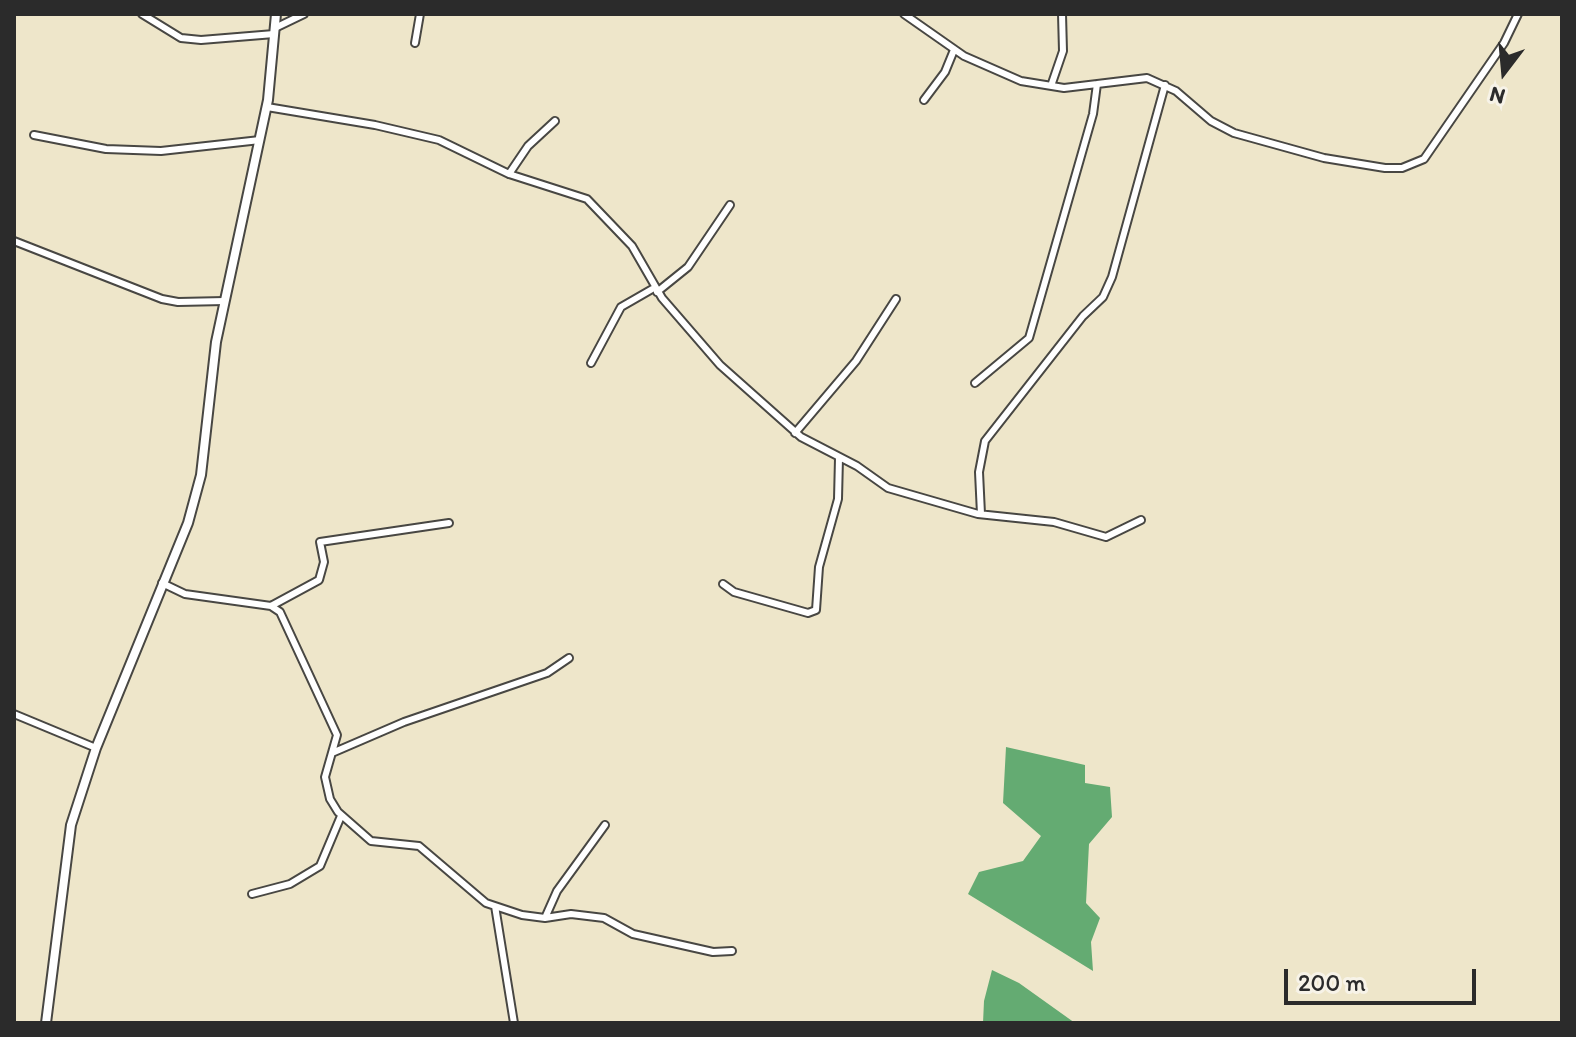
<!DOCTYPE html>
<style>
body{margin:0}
#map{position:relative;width:1576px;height:1037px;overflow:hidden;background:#eee6ca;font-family:Itim,sans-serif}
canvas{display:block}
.frame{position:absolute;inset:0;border:16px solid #2b2b2b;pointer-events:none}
.north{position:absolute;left:1464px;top:32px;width:80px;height:80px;-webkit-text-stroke:6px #f7f3e8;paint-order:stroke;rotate:196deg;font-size:22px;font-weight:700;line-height:32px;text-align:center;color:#2b2b2b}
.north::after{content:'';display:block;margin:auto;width:28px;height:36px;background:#2b2b2b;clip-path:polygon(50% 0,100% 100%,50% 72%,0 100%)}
.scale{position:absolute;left:1284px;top:969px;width:192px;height:36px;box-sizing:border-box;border:4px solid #2b2b2b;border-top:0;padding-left:10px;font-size:24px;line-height:28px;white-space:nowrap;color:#2b2b2b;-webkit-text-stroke:6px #f7f3e8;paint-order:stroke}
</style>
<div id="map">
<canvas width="1576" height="1037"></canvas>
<div class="frame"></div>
<div class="north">N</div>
<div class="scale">200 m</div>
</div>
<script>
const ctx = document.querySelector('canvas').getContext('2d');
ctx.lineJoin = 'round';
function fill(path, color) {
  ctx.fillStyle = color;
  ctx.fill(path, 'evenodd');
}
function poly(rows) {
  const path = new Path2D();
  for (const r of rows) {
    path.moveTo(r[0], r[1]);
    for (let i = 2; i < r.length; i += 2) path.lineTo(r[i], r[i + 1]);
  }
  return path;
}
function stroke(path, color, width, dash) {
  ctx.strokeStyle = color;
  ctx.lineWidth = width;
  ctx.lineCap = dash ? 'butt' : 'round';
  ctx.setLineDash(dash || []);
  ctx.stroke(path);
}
const forest = poly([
 [1006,747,1085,765,1085,783,1110,787,1112,817,1089,844,1086,903,1100,918,1091,942,1093,971,968,894,979,872,1023,861,1041,836,1003,803],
 [992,970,1019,983,1075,1023,983,1023,984,1001]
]);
const minor = poly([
 [142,14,181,38,201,40,274,34],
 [904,14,964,56,1021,81,1064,88,1147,78,1176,91,1211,121,1234,133,1324,158,1385,168,1402,168,1424,159,1504,43,1518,14],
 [275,28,304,14],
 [415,43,420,14],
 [1051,86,1063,51,1062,14],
 [924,100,945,72,954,50],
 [267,107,375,125,439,140,509,174,587,199,632,246,662,298,720,365,801,437,857,466,888,488,978,514,1054,522,1106,537,1141,520],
 [34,135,106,149,161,151,260,140],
 [509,174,528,146,555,121],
 [14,241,162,299,178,302,225,301],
 [657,292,688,267,730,205],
 [591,363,621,307,654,288],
 [975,383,1029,338,1093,114,1097,84],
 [795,433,856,361,896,299],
 [981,514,979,472,985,441,1083,316,1103,297,1112,277,1165,85],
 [162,583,185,594,271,606,280,612,337,735,325,777,330,799,338,812,371,841,419,846,486,903,522,915,545,918,571,914,604,918,633,934,713,952,732,951],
 [723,584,734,592,808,613,816,610,819,567,838,499,839,458],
 [271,606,319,580,324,562,320,542,449,523],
 [14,714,96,748],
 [332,753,404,722,547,673,569,658],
 [252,894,290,884,320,866,341,816],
 [495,906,514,1023],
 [545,918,557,891,605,825]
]);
const tertiary = poly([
 [46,1023,71,825,96,748,188,523,201,475,216,342,268,100,276,14]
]);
fill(forest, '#64ab72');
stroke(minor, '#484743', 10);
stroke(tertiary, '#484743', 12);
stroke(minor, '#fff', 6);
stroke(tertiary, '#fff', 8);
</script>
